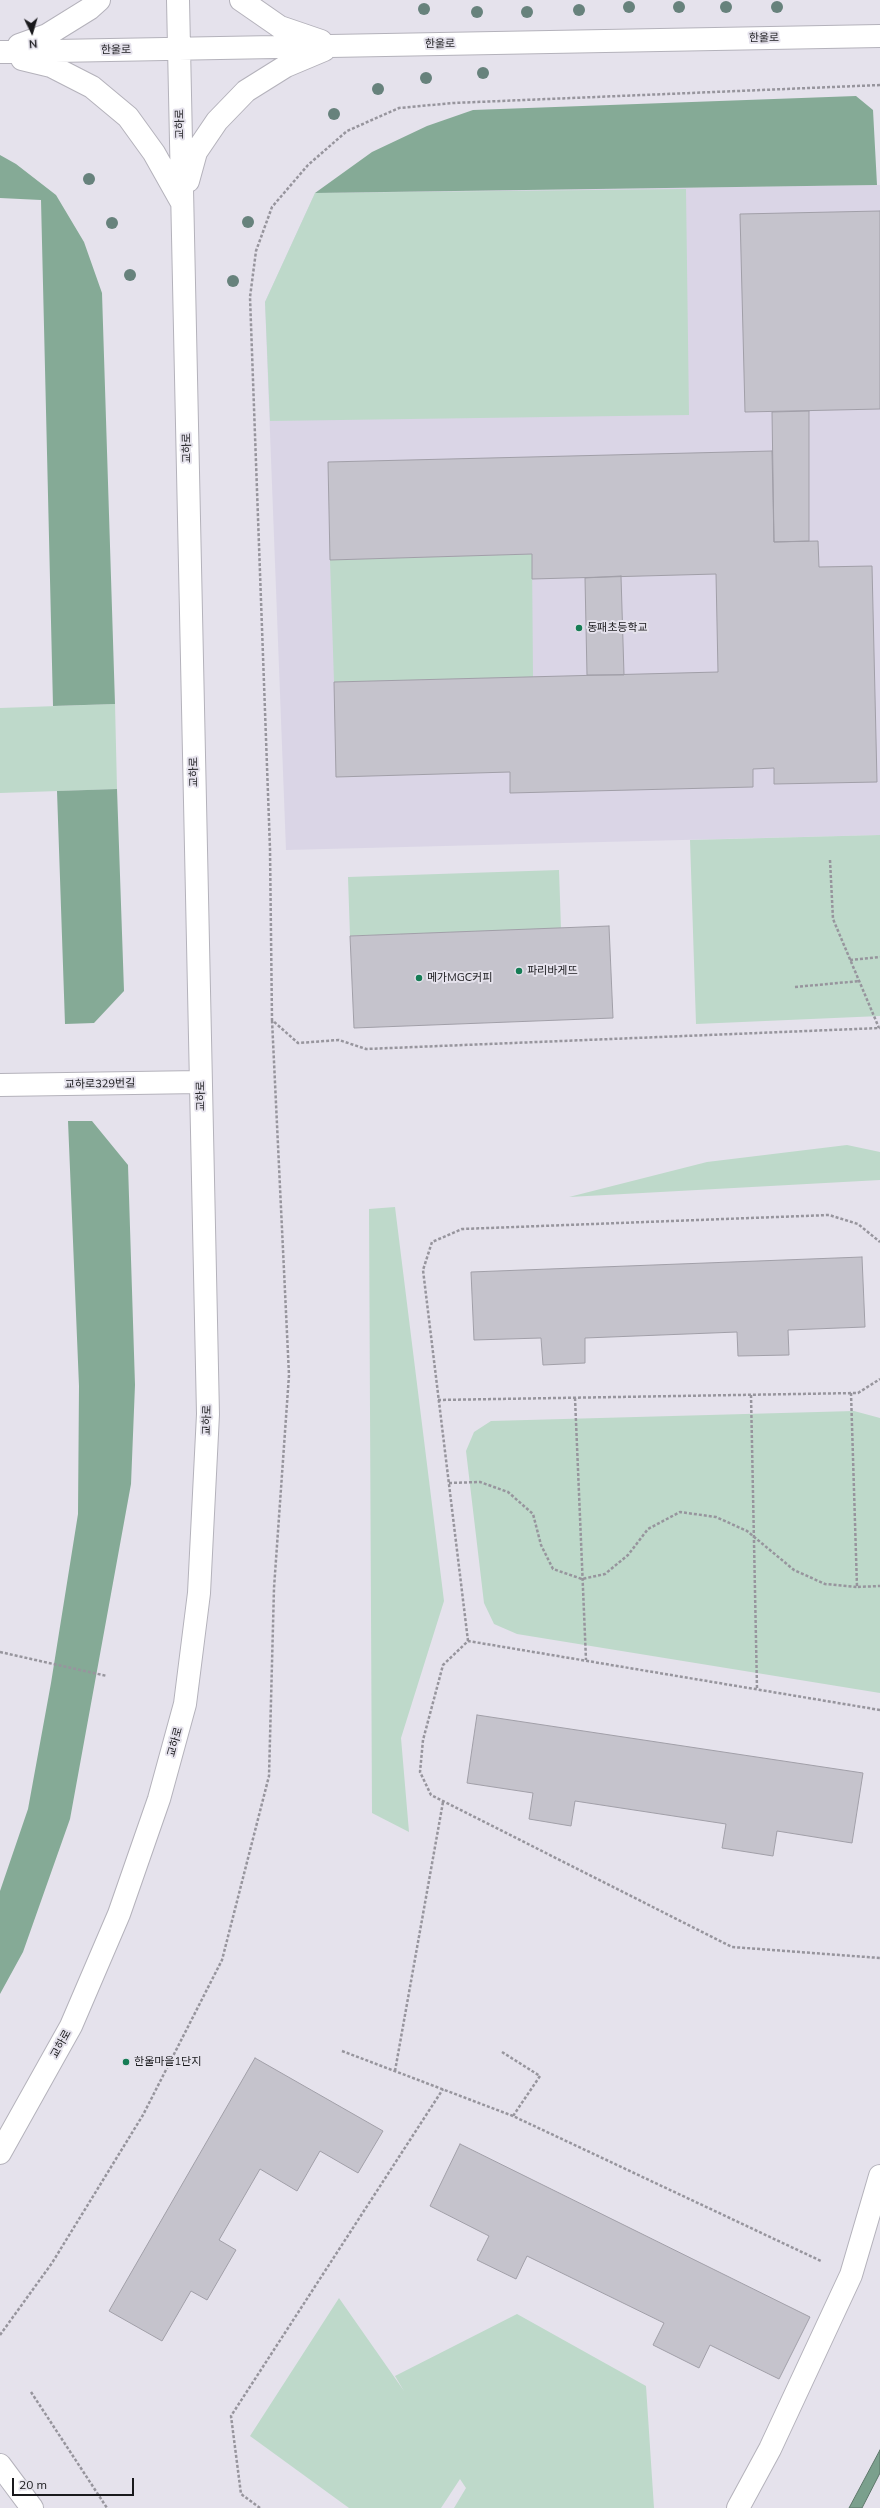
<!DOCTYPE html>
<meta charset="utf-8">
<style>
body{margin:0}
#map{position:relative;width:880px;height:2508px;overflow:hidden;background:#e5e2ec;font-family:Mulish,sans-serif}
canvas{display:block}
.north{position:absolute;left:12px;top:12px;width:40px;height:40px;-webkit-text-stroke:3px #e5e2ec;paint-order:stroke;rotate:175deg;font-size:11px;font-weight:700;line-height:16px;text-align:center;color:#19191c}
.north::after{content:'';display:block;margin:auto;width:14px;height:18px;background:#19191c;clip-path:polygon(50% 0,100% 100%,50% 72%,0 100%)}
.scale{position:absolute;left:12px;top:2478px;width:122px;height:18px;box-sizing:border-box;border:2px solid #19191c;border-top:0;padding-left:5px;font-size:12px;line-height:14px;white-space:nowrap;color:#19191c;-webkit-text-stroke:3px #e5e2ec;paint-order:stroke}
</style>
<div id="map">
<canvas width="880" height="2508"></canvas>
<div class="north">N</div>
<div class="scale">20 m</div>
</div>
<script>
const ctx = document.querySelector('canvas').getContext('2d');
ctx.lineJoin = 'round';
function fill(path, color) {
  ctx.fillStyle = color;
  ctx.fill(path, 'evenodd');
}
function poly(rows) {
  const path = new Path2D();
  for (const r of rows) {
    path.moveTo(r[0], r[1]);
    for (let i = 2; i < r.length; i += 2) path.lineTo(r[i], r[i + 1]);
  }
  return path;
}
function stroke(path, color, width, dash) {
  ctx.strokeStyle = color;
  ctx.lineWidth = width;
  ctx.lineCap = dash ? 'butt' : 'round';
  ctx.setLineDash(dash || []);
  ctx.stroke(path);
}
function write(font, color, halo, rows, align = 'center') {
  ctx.font = font + ' Mulish,"Noto Sans KR",sans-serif';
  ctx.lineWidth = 4;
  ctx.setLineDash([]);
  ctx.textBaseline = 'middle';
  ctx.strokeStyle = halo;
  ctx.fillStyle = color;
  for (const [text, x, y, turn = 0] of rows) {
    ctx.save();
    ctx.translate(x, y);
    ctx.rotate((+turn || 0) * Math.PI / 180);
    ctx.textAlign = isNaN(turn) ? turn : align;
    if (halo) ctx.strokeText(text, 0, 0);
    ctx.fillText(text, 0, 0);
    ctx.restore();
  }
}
const built = poly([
 [880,185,880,835,286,850,265,302,315,193]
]);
const green = poly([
 [686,189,689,415,270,421,265,302,315,193],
 [532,554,533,677,334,682,330,560],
 [115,704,117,789,0,793,0,708],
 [880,835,880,1016,696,1024,690,840],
 [559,870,561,929,350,936,348,877],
 [847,1145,880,1152,880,1180,569,1197,707,1162],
 [395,1207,444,1601,401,1738,409,1832,372,1813,369,1209],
 [854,1411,880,1418,880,1693,517,1634,494,1624,484,1603,466,1451,474,1432,491,1421],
 [339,2298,404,2391,395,2376,517,2314,646,2386,654,2508,454,2508,466,2488,460,2479,441,2508,349,2508,250,2436]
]);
const forest = poly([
 [856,96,873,110,877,185,315,193,372,152,427,126,473,110],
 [0,155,16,164,56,195,84,242,102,293,115,704,53,706,41,200,0,198],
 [117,789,124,991,94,1023,65,1024,57,791],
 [68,1121,92,1121,128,1165,135,1385,131,1484,70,1819,23,1952,0,1994,0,1891,28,1809,51,1683,78,1514,79,1386]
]);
const water = poly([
 [880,2450,880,2473,862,2508,849,2508,880,2450]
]);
const building = poly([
 [880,211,880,409,745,412,740,214,880,211],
 [809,411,809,541,774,542,772,412,809,411],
 [772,451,774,542,818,541,819,567,872,566,877,782,774,784,774,768,753,769,753,787,510,793,510,772,336,777,334,682,718,672,716,574,532,579,532,554,330,560,328,462,772,451],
 [621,576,624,675,587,675,585,578,621,576],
 [609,926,613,1018,354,1028,350,936,609,926],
 [862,1257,865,1327,788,1330,789,1355,738,1356,737,1332,585,1338,585,1363,543,1365,541,1338,474,1340,471,1272,862,1257],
 [477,1715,863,1773,852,1843,777,1831,773,1856,722,1848,726,1824,575,1801,571,1826,529,1819,533,1793,467,1783,477,1715],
 [255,2058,383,2131,358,2173,320,2151,297,2191,260,2169,219,2240,236,2250,207,2300,191,2291,162,2341,109,2311,255,2058],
 [460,2144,810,2317,779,2379,710,2345,699,2368,653,2345,664,2323,527,2256,516,2279,477,2260,489,2236,430,2206,460,2144]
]);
const path = poly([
 [880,85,453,103,399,108,347,131,308,165,272,207,256,251,250,297,270,849,272,1020,298,1043,339,1040,366,1049,880,1028],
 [830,860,833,919,879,1028],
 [850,960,880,957],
 [795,987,860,981],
 [851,1393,857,1587,880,1586],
 [751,1395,757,1689],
 [575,1398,586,1660],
 [438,1400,858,1393,880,1379],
 [449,1483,480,1482,508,1492,533,1514,541,1545,553,1569,582,1579,605,1574,628,1555,648,1529,680,1512,716,1517,747,1531,794,1570,825,1584,857,1587],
 [468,1641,423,1270,432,1242,462,1229,829,1215,858,1224,880,1242],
 [0,1652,107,1676],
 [880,1710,468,1641,443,1665,423,1740,420,1772,431,1795,732,1947,880,1958],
 [342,2051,513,2116,821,2261],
 [502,2052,540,2076,513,2116],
 [395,2071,443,1802],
 [0,2335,52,2263,143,2115,222,1960,269,1776,274,1588,289,1375,272,1020],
 [31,2392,107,2508],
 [260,2508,241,2494,231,2416,443,2089]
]);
const minor = poly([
 [241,0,280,27,321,41],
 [19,45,47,35,89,9,99,0],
 [0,52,880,36],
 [22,59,51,66,92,87,128,117,154,153,181,201],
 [188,181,196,152,217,121,246,91,286,66,324,50],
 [0,1085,200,1082],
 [0,2153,71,2026,119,1914,159,1799,185,1704,199,1593,208,1414,178,0],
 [0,2465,32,2508],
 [738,2508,770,2449,851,2275,880,2176]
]);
const trees = [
 [629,7],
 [679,7],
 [726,7],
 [777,7],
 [424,9],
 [579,10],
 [477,12],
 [527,12],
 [483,73],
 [426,78],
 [378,89],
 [334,114],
 [89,179],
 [248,222],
 [112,223],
 [130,275],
 [233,281]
];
const markers = [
 [579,628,4,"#167c55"],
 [519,971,4,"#167c55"],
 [419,978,4,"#167c55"],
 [126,2062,4,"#167c55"]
];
const streetNames = [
 ["한울로",764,38,-1],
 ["한울로",440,44,-1],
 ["한울로",116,50,-1],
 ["교하로",180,124,-91],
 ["교하로",187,448,-91],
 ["교하로",194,772,-91],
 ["교하로329번길",100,1084,-1],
 ["교하로",201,1096,-91],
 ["교하로",207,1420,-89],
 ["교하로",175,1742,-75],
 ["교하로",61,2044,-61]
];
const poiNames = [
 ["동패초등학교",587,628],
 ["파리바게뜨",527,971],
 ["메가MGC커피",427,978],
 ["한울마을1단지",134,2062]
];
fill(built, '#dad5e6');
fill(green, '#bed9ca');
fill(forest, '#85aa96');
fill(water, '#7ba08d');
stroke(water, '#5e786b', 1);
fill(building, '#c5c3cc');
stroke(building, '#a19fa8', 1);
stroke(minor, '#b4b2bb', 24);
stroke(path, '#97959d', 2.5, [3, 2]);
stroke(minor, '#fff', 22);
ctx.fillStyle = '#67827c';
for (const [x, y] of trees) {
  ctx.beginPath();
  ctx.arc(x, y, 6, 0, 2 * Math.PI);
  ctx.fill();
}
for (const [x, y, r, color] of markers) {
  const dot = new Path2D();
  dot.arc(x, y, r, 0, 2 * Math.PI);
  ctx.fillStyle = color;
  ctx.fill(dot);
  stroke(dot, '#e5e2ec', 1.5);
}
write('11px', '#19191c', '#e5e2ec', streetNames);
write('11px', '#19191c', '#e5e2ec', poiNames, 'left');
</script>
